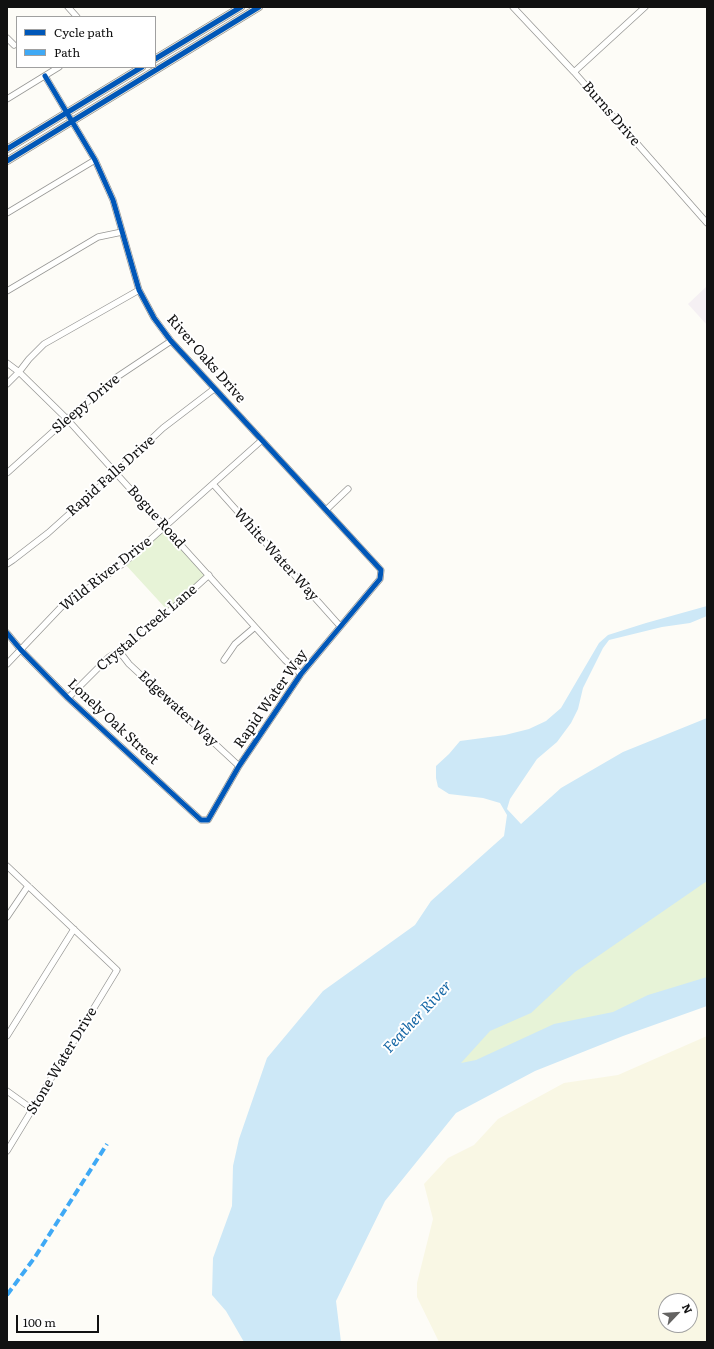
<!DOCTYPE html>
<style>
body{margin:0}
#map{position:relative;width:714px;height:1349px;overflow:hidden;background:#fdfcf7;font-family:Literata,serif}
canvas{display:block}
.frame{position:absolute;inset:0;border:8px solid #111;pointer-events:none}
.legend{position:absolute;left:16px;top:16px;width:140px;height:52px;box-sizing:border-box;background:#fff;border:1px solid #a0a0a0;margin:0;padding:5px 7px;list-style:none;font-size:12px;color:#111}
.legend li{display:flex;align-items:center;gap:8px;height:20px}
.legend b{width:20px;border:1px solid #a0a0a0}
.north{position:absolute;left:658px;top:1293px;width:40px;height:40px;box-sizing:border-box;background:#fff;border:1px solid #a0a0a0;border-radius:50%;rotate:65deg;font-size:11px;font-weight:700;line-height:16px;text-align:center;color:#111}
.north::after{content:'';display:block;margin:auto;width:14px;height:18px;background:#646362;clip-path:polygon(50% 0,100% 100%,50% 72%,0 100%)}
.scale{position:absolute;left:16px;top:1315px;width:83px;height:18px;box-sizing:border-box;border:2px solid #111;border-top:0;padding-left:5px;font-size:12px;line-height:14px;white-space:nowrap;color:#111;-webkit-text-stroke:3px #fff;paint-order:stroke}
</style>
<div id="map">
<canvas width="714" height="1349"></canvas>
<div class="frame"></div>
<ul class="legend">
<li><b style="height:5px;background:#0057b8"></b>Cycle path</li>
<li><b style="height:5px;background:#3fa9f5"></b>Path</li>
</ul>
<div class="north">N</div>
<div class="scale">100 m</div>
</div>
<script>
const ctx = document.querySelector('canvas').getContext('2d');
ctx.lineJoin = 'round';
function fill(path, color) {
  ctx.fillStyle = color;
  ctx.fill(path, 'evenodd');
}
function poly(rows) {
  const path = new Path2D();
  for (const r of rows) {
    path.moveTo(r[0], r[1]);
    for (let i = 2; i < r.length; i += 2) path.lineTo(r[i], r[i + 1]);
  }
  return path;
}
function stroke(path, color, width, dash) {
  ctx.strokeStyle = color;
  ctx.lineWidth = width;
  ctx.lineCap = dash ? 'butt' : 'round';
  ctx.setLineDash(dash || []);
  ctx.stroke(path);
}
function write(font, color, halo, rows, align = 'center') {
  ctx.font = font + ' Literata,serif';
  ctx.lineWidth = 4;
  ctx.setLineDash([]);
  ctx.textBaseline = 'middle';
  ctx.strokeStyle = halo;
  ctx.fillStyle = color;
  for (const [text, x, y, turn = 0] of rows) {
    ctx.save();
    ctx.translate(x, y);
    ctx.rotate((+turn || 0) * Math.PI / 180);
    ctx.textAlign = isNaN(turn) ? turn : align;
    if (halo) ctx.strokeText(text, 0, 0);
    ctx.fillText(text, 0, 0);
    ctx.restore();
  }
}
const industrial = poly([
 [707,286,707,325,688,304]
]);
const farmland = poly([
 [707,1036,707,1342,439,1342,417,1297,417,1283,433,1219,424,1184,448,1158,474,1145,498,1119,564,1083,618,1075],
 [666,1301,690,1301,690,1325,666,1325]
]);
const green = poly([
 [165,527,209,575,169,612,124,563],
 [707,873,707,992,445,1082,497,1008]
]);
const water = poly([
 [707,606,707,616,690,623,662,627,609,640,603,648,583,688,578,709,571,723,557,742,537,759,510,799,507,809,521,824,561,788,623,752,707,718,707,881,575,972,531,1013,490,1031,461,1063,476,1060,554,1024,613,1012,648,995,707,977,707,1006,623,1036,535,1071,456,1113,385,1201,336,1301,341,1342,244,1342,226,1311,212,1295,213,1258,232,1206,233,1166,239,1139,267,1058,323,991,415,925,431,901,504,836,507,815,500,803,483,798,449,794,438,787,436,778,436,766,449,754,460,741,505,735,529,729,546,721,561,708,599,643,608,635,646,623]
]);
const minor = poly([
 [68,7,77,17],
 [513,7,574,72,707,223],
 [7,38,14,45],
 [574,72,645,7],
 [7,99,59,67],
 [7,213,95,160],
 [7,291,98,237,122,232],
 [7,363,19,372,67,419,285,660,301,674],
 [7,384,19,372,29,359,44,344,139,290],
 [7,473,67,419,117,377,171,341],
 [213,484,340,626],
 [326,510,348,489],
 [7,564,13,560,48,533,116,472,163,428,214,389],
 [7,633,21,650,68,698,201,820,208,820,239,766,301,674,380,579,381,570,171,341,154,318,139,290,113,200,95,160,45,76],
 [119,651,129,664,239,766],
 [224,660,235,644,255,627],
 [7,664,65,603,93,585,124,563,262,440],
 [68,698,109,657,119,651,163,617,209,575],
 [7,866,117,970,7,1151],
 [7,917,28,886],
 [7,1036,74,929],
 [7,1091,32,1109]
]);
const major = poly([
 [155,59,241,7],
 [7,149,142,67],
 [7,161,259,7]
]);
const quiet = poly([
 [7,1295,35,1257,107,1144]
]);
const cycleway = poly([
 [155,59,241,7],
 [7,149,142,67],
 [7,161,259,7],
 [7,633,21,650,68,698,201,820,208,820,239,766,301,674,380,579,381,570,171,341,154,318,139,290,113,200,95,160,45,76]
]);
const streetNames = [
 ["Burns Drive",611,114,49],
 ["River Oaks Drive",206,359,49],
 ["Sleepy Drive",86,404,-40],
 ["Rapid Falls Drive",111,476,-42],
 ["Bogue Road",156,517,48],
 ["White Water Way",276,555,48],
 ["Wild River Drive",106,574,-38],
 ["Crystal Creek Lane",147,628,-40],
 ["Rapid Water Way",271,699,-55],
 ["Edgewater Way",178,709,43],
 ["Lonely Oak Street",113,722,43],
 ["Stone Water Drive",62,1061,-59]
];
const waterNames = [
 ["Feather River",418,1017,-47]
];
fill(industrial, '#f5f0f3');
fill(farmland, '#f9f7e4');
fill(green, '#e7f3d7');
fill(water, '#cde8f7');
stroke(minor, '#979795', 7);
stroke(major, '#858482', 8);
stroke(minor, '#fffffe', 5.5);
stroke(major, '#ede9dc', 7);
stroke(quiet, '#3fa9f5', 4, [8, 4]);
stroke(cycleway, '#0057b8', 5);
write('14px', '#111', '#fff', streetNames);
write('italic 15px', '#1768a6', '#fff', waterNames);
</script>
